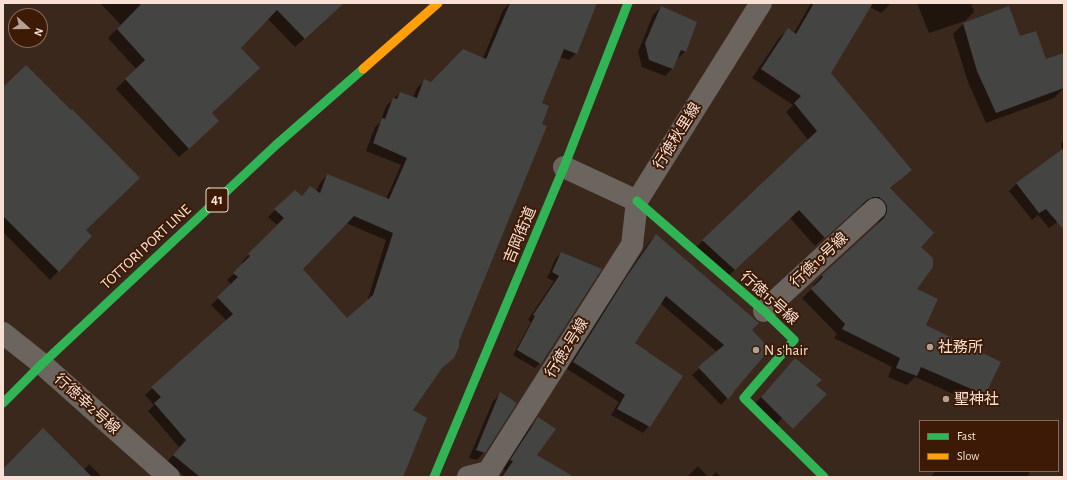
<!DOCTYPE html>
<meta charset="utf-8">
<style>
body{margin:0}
#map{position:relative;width:1067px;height:480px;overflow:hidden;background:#3a281c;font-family:"Alegreya Sans",sans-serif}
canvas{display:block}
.frame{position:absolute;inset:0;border:4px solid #f8e1d4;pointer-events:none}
.legend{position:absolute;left:919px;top:420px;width:140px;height:52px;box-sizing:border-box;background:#3c1a05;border:1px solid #876a58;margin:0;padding:5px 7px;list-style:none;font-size:12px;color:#f8e1d4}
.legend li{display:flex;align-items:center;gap:8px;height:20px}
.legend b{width:20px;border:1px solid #876a58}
.north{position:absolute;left:8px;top:8px;width:40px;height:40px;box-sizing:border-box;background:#3c1a05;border:1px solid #876a58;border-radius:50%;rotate:111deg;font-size:11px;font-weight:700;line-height:16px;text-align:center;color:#f8e1d4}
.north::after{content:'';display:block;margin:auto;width:14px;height:18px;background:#b6a094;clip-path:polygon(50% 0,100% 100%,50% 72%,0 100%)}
</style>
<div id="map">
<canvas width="1067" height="480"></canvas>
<div class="frame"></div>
<ul class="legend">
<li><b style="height:5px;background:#30b455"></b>Fast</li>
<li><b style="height:5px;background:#ff9f0a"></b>Slow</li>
</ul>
<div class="north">N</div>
</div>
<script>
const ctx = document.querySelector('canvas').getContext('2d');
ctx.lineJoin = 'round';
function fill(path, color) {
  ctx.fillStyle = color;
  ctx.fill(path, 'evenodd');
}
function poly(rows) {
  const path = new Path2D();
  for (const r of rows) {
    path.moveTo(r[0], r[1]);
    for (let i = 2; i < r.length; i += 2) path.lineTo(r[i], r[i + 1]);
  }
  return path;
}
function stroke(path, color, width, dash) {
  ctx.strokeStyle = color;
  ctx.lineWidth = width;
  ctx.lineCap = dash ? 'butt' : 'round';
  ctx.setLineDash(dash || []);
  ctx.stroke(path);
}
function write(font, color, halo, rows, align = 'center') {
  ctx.font = font + ' "Alegreya Sans","Noto Sans JP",sans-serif';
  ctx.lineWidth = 4;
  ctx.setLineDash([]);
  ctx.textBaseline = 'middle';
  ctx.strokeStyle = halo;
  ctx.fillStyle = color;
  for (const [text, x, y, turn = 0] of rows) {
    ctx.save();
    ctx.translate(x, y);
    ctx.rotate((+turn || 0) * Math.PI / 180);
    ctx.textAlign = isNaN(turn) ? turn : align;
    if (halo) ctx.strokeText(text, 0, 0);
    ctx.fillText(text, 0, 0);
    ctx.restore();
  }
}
const shadow = poly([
 [100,3,343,3,295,47,268,19,239,48,211,113,209,130,179,157,116,89,136,69,108,38,121,25],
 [510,3,596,3,576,53,569,60,560,57,541,103,458,341,453,357,440,370,412,410,402,477,185,477,167,462,180,448,148,411,154,405,145,395,227,321,211,305,232,285,227,280,244,264,242,262,277,225,268,217,295,191,301,197,310,187,316,192,320,183,327,175,386,199,401,165,366,151,375,127,380,123,386,106,400,93,413,98,417,88,425,80,431,83,483,58,503,10],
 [346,223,386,240,367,302,347,319,301,269],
 [811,3,891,3,881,13,870,7,830,73,910,170,890,189,920,247,915,289,925,326,985,395,976,404,915,377,907,385,888,377,892,367,834,338,837,334,802,298,815,286,813,285,822,276,876,226,878,223,879,216,869,206,862,205,857,208,815,246,790,218,726,278,693,250,809,141,786,112,793,105,752,78,779,38,788,30,794,33],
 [917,3,971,3,974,12,965,21,929,33],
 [661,7,696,23,685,52,677,59,672,69,665,76,642,67,638,52,653,15],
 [963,24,1020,37,1045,60,1064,54,1064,88,1054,98,986,123,968,82,953,34],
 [3,88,85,230,91,236,50,280,3,232],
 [1064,141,1064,217,1049,228,1038,215,1032,220,1009,191,1016,184,1062,151,1061,143],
 [656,235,751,330,731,394,721,405,692,375,717,352,660,303,634,343,649,426,643,433,611,415,619,402,567,369,619,287,649,242],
 [561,253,600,270,540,363,535,368,513,355,531,322,528,320,554,281,547,278,556,258],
 [787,367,783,417,775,426,754,405],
 [500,394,484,452,477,460,469,458,493,401],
 [538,419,536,456,572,477,500,477,505,470,502,469,529,428],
 [89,464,102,477,3,477,3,470,84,470],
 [698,466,708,477,687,477],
 [936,471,1030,471,1028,477,931,476],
 [716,472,721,477,711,477]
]);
const building = poly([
 [142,3,344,3,305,39,277,10,241,48,260,68,212,113,219,121,189,149,125,79,145,60,117,29],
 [510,3,597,3,577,54,564,49,542,103,549,106,542,124,547,126,459,341,459,347,454,358,442,368,413,410,427,418,403,477,200,477,173,455,186,440,154,403,161,397,151,387,233,314,217,297,238,277,233,273,250,256,248,254,284,218,274,209,295,190,302,196,310,186,320,193,327,174,389,199,407,158,373,143,382,118,385,119,393,98,397,99,400,92,417,98,424,79,431,82,463,49,486,59],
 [354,216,393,233,373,295,347,318,303,269],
 [814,3,873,3,831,73,912,170,890,188,934,233,921,247,933,258,933,267,917,289,938,299,926,325,1001,362,985,395,921,367,917,376,896,368,900,358,842,329,845,324,811,289,823,277,822,275,884,218,887,212,887,206,884,201,879,197,873,197,867,200,825,238,799,210,735,270,702,240,817,131,794,103,801,96,761,69,788,28,796,34],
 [661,6,697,22,686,52,681,50,673,69,649,60,645,43],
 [1009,6,1020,36,1036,31,1046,59,1064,53,1064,88,996,113,977,71,963,23],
 [26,65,71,110,72,109,140,178,86,230,92,236,59,272,3,216,3,87],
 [1064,148,1064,230,1046,209,1039,213,1016,183],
 [656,234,759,323,752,330,770,349,735,390,732,395,728,399,698,367,724,345,666,296,635,343,683,376,650,427,617,409,625,395,573,362,625,279],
 [561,252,602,269,541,364,517,350,535,316,533,315,559,276,552,272],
 [795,358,822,380,816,385,827,394,793,429,761,397],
 [500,392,517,403,485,453,476,450],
 [538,417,556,429,537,455,574,477,502,477,513,461,510,460],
 [43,428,92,477,3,477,3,469]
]);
const street = poly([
 [564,167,637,201,761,3],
 [764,311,875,209],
 [3,333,42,364,169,477],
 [468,477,488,472,632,245,637,201]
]);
const fast = poly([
 [637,201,764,311,794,340,744,398,824,477],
 [3,403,42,364,276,145,363,69],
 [434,477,564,167,628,3]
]);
const slow = poly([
 [363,69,438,3]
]);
const markers = [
 [930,347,4,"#b6a094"],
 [756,350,4,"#b6a094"],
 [946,399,4,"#b6a094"]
];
const shields = [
 [217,200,22]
];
const shieldNames = [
 ["41",217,200]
];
const streetNames = [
 ["行徳秋里線",677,136,-58],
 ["吉岡街道",520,235,-67],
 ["TOTTORI PORT LINE",146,247,-43],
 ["行徳19号線",819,260,-43],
 ["行徳15号線",769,298,42],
 ["行徳2号線",567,348,-58],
 ["行徳幸2号線",87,404,42]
];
const poiNames = [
 ["社務所",938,347],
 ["N s'hair",764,350],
 ["聖神社",954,399]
];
fill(shadow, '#0007');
fill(building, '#444442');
stroke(street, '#6c645f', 22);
stroke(fast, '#30b455', 9);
stroke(slow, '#ff9f0a', 9);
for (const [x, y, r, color] of markers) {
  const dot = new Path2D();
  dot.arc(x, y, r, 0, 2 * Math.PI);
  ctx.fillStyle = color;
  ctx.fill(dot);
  stroke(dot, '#3c1a05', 1.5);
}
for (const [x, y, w] of shields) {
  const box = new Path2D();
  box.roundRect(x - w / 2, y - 12, w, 24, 3);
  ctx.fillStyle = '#3c1a05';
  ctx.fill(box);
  stroke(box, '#f8e1d4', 1);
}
write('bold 14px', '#f8e1d4', null, shieldNames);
write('15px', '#f8e1d4', '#3c1a05', streetNames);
write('15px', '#f8e1d4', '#3c1a05', poiNames, 'left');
</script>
